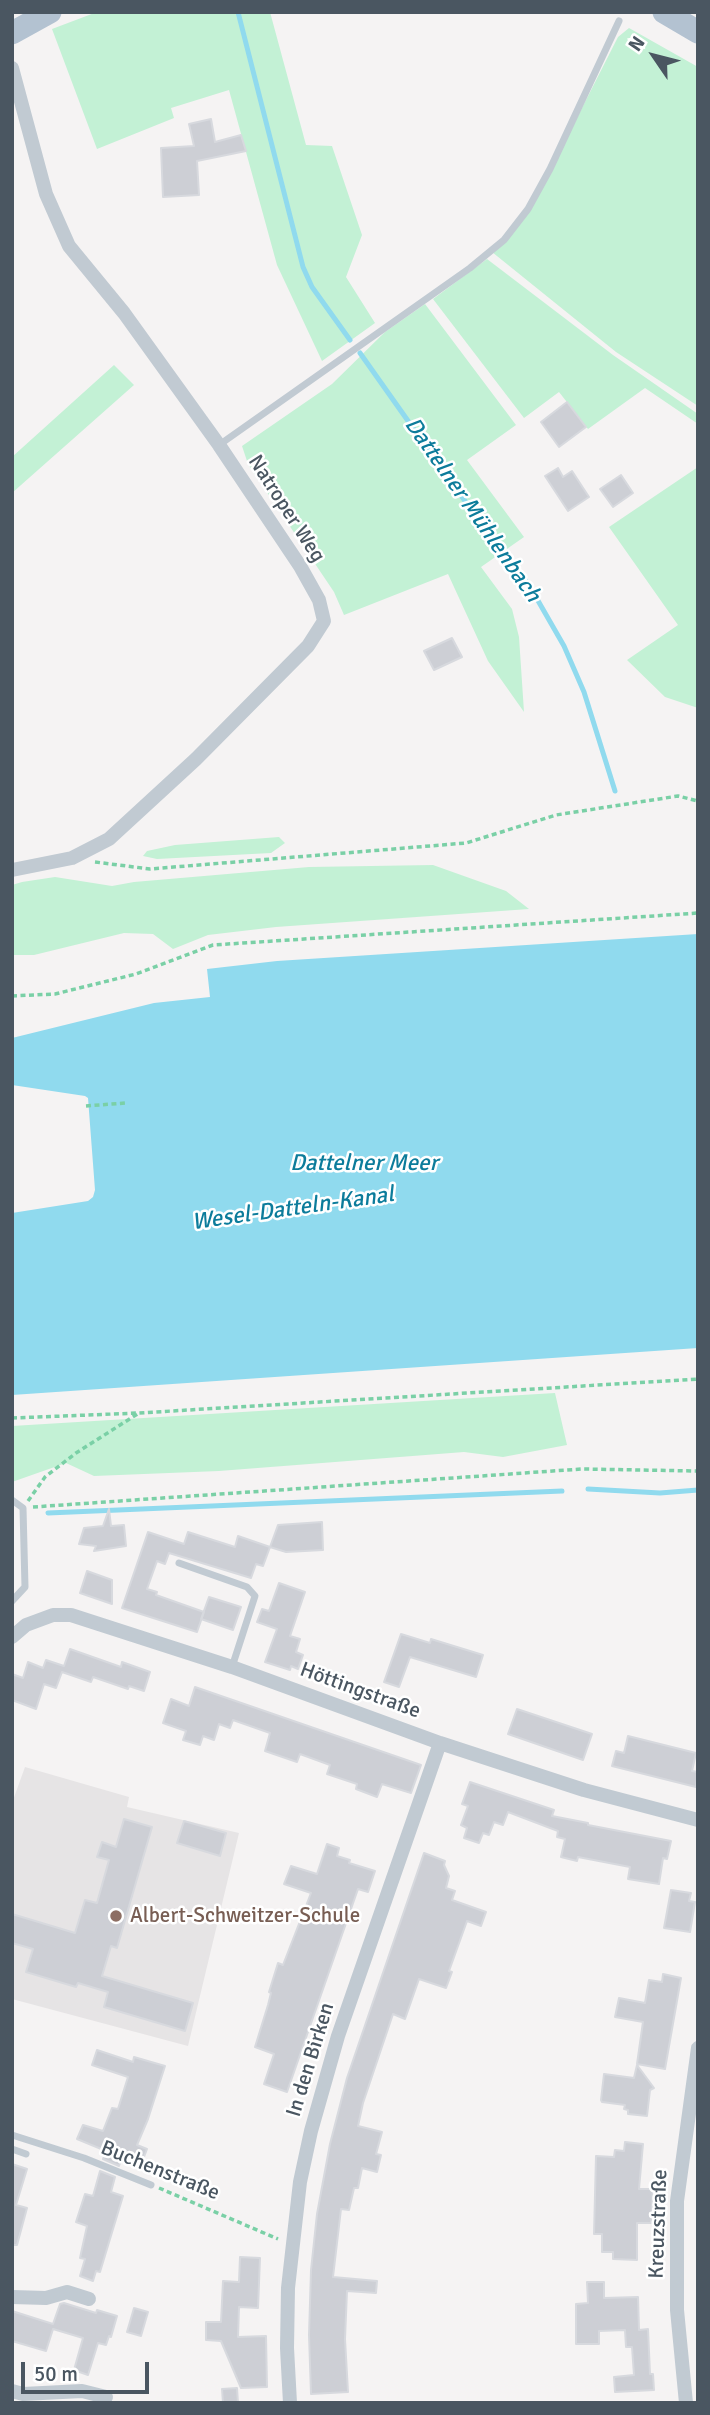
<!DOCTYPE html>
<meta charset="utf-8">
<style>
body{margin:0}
#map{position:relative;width:710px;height:2415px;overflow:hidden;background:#f5f3f3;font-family:Signika,sans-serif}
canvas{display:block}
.frame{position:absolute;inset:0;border:14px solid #4a5661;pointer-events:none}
.north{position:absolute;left:619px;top:21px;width:70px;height:70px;-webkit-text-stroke:5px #fff;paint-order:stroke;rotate:305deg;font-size:19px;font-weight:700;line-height:28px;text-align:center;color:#4a5661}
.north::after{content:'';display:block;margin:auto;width:24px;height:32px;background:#4a5661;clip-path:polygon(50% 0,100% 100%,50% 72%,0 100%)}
.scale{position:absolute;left:21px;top:2362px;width:128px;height:32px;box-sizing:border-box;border:4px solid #4a5661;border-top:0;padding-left:9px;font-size:21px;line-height:24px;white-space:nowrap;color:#4a5661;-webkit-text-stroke:5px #fff;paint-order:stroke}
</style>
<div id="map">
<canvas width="710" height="2415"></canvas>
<div class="frame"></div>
<div class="north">N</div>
<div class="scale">50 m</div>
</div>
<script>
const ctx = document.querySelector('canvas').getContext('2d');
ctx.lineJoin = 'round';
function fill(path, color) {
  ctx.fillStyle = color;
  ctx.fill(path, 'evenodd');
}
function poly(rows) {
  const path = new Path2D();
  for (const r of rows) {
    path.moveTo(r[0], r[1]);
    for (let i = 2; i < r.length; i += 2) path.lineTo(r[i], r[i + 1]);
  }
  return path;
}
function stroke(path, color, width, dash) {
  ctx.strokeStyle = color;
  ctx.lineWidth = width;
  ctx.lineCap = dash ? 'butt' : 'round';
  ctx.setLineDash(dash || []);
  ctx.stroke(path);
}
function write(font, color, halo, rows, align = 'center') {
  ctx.font = font + ' Signika,sans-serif';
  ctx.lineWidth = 5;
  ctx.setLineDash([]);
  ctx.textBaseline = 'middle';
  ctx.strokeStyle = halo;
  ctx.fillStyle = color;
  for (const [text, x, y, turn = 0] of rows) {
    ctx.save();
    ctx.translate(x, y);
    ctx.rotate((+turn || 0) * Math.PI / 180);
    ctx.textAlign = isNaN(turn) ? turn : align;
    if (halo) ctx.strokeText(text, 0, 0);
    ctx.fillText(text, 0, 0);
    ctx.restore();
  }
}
const education = poly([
 [25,1767,129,1797,127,1807,239,1833,188,2046,12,1999,12,1803]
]);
const green = poly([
 [97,12,270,12,306,145,332,146,362,235,346,277,375,323,322,361,277,265,229,90,171,108,174,118,97,149,52,29],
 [629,28,698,67,698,406,616,352,492,252,505,240,551,169,618,37],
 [487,259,613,355,698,414,698,424,645,388,588,429,559,392,524,418,433,299],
 [425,304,516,425,467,460,524,537,481,567,512,609,519,637,524,712,488,661,448,574,344,615,334,592,248,464,242,446,332,384,385,332],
 [114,365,134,385,12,493,12,457],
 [698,467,698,708,665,697,627,660,678,625,609,527],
 [279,837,285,843,271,853,157,859,143,856,147,851,175,845],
 [433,865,506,891,529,909,276,927,208,935,173,949,153,934,124,933,34,955,12,955,12,885,22,882,55,877,112,886,134,882,309,867],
 [555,1393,567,1445,503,1457,464,1452,219,1471,94,1476,66,1463,12,1482,12,1426]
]);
const water = poly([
 [698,934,698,1348,12,1395,12,1213,88,1201,93,1197,95,1190,88,1098,85,1096,12,1085,12,1038,154,1003,210,997,207,969,277,961]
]);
const stream = poly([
 [238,12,303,267,312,287,350,340],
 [360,353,459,493,529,585,564,646,584,692,615,791],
 [588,1489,660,1493,698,1490],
 [48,1513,562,1491]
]);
const building = poly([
 [211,119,215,142,241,135,246,151,197,161,199,195,163,197,161,148,194,146,189,124,211,119],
 [567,402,586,427,559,447,541,422,567,402],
 [558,468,563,477,572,471,589,497,568,511,545,476,558,468],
 [621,475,633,493,613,507,600,489,621,475],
 [452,638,462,657,434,670,424,651,452,638],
 [109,1509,111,1526,124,1525,126,1546,94,1551,96,1546,79,1544,84,1528,103,1526,109,1509],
 [322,1522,323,1550,286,1552,270,1547,278,1525,322,1522],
 [148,1532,184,1544,188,1532,235,1547,238,1536,270,1547,263,1566,256,1564,251,1578,169,1553,165,1564,157,1561,147,1589,157,1592,156,1595,204,1612,197,1632,122,1608,148,1532],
 [87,1571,112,1580,112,1604,80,1593,87,1571],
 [279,1583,305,1592,290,1636,300,1639,296,1652,303,1655,298,1669,291,1666,290,1670,265,1662,277,1629,257,1622,262,1609,269,1611,279,1583],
 [209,1597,241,1607,233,1630,201,1619,209,1597],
 [401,1634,430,1643,431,1639,483,1655,476,1677,410,1657,399,1687,384,1682,401,1634],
 [70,1649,121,1667,122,1662,150,1672,144,1691,129,1686,128,1689,93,1677,91,1682,62,1672,56,1688,44,1684,36,1709,12,1700,12,1674,23,1678,28,1662,43,1668,46,1660,64,1666,70,1649],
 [195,1687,421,1765,411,1793,382,1784,377,1797,356,1789,357,1784,327,1774,330,1765,300,1754,297,1762,265,1751,270,1733,233,1720,230,1728,219,1724,214,1740,203,1736,200,1745,183,1740,186,1731,163,1723,171,1699,189,1706,195,1687],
 [517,1709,592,1734,583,1760,508,1734,517,1709],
 [628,1736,696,1753,692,1771,698,1772,696,1787,612,1766,616,1751,624,1753,628,1736],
 [470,1782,554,1810,552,1816,588,1823,588,1825,671,1841,667,1859,663,1858,659,1884,628,1879,630,1867,578,1857,577,1861,561,1857,565,1839,557,1837,558,1831,508,1812,503,1825,494,1822,489,1835,483,1833,479,1843,464,1838,467,1828,461,1825,468,1806,462,1804,470,1782],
 [124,1819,152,1827,117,1948,111,1946,102,1976,193,2003,185,2031,104,2007,108,1992,78,1983,76,1987,26,1972,33,1949,12,1943,12,1914,75,1933,85,1900,97,1903,109,1860,97,1857,102,1842,116,1847,124,1819],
 [184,1821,226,1833,220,1856,177,1843,184,1821],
 [327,1844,339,1848,337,1856,350,1860,349,1863,375,1871,368,1892,358,1889,287,2092,264,2084,274,2054,255,2047,268,2005,271,1993,269,1992,278,1963,283,1965,311,1893,284,1884,291,1866,317,1874,327,1844],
 [424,1853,445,1861,444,1865,449,1876,446,1888,455,1891,452,1900,486,1912,481,1926,467,1921,449,1971,452,1972,446,1988,419,1979,405,2019,393,2014,363,2103,358,2126,382,2132,376,2154,381,2155,377,2172,362,2168,358,2188,354,2188,349,2210,341,2209,333,2277,377,2281,376,2293,347,2291,345,2339,348,2392,311,2394,309,2335,311,2270,317,2214,330,2144,347,2078,424,1853],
 [671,1890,691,1893,689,1901,695,1902,690,1932,664,1928,671,1890],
 [663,1974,681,1978,665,2069,637,2064,643,2022,615,2017,619,1998,645,2003,649,1980,662,1982,663,1974],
 [97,2050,133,2062,134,2057,165,2066,148,2119,137,2145,147,2149,141,2165,122,2157,119,2166,103,2159,106,2151,77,2139,83,2125,103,2131,112,2108,118,2109,128,2077,92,2065,97,2050],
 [637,2065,654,2088,650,2090,647,2116,628,2114,628,2110,624,2109,625,2105,602,2102,601,2100,604,2074,634,2078,637,2065],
 [625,2142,643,2144,639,2189,653,2189,651,2223,637,2223,637,2260,613,2259,613,2252,602,2252,602,2234,594,2234,596,2156,614,2157,615,2150,624,2151,625,2142],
 [12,2164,27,2169,16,2205,27,2208,17,2245,12,2245,12,2164],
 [100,2171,115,2177,111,2192,123,2196,100,2272,96,2271,93,2281,80,2276,85,2259,80,2258,87,2226,76,2222,85,2194,93,2196,100,2171],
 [240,2257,260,2258,258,2308,239,2307,238,2337,266,2336,267,2387,241,2388,221,2341,206,2340,206,2322,221,2322,223,2281,239,2282,240,2257],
 [587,2282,604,2282,604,2298,638,2297,639,2330,648,2329,650,2374,653,2374,654,2390,615,2392,614,2377,634,2375,632,2347,626,2347,625,2330,599,2331,599,2344,576,2344,576,2304,588,2303,587,2282],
 [64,2303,96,2313,97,2310,117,2316,111,2337,109,2336,106,2345,98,2343,88,2375,74,2370,83,2338,53,2329,46,2351,12,2341,12,2311,53,2324,60,2304,64,2303],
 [134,2308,148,2312,141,2336,127,2332,134,2308],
 [237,2388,238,2403,223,2403,222,2389,237,2388]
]);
const path = poly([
 [95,862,150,869,466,843,556,815,678,796,698,801],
 [12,996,55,994,136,974,213,945,698,913],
 [86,1106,125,1103],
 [12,1418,139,1413,698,1379],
 [28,1501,45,1477,76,1453,139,1413],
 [33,1507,582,1469,698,1471],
 [159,2188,278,2239]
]);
const service = poly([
 [219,445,470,268,504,240,528,209,550,169,619,21],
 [12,1500,23,1508,25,1587,12,1601],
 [179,1563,247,1587,255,1596,232,1667],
 [12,2135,84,2158,151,2185],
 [12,2149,26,2154]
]);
const minor = poly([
 [12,68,46,194,69,246,124,313,219,445,300,566,319,600,324,621,308,646,196,759,109,839,72,858,12,870],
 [12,1637,26,1625,53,1615,71,1615,232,1667,440,1743,584,1790,698,1820],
 [12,2297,46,2298,67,2292,89,2299],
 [12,2391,23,2394,82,2391,106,2397],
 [290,2403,287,2348,288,2288,300,2182,311,2131,338,2036,440,1743],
 [686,2403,677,2310,677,2201,698,2048]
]);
const primary = poly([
 [664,12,698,32],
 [12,33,50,12]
]);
const markers = [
 [116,1916,7,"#8d6e63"]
];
const streetNames = [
 ["Natroper Weg",286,509,57],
 ["Höttingstraße",360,1691,20],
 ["In den Birken",311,2060,-73],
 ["Buchenstraße",160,2171,22],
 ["Kreuzstraße",659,2224,-88]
];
const educationNames = [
 ["Albert-Schweitzer-Schule",130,1916]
];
const waterNames = [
 ["Dattelner Mühlenbach",472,510,55],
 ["Dattelner Meer",364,1164],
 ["Wesel-Datteln-Kanal",293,1209,-8]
];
fill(education, '#e6e4e5');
fill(green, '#c3f1d5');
fill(water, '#90daee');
stroke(stream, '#90daee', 5);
fill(building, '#cdcfd5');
stroke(building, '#d7d9de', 2);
stroke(path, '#7ad0a6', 3.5, [5, 3.5]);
stroke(service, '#c1cad2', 7);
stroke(minor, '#c1cad2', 14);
stroke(primary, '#b3c2d1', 23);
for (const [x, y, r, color] of markers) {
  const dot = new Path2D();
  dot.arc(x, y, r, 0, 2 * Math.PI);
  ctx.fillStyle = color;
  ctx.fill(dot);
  stroke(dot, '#fff', 2.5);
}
write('21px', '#4a5661', '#fff', streetNames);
write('21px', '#785e54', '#fff', educationNames, 'left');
write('italic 23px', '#0c7c9b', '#fff', waterNames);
</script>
